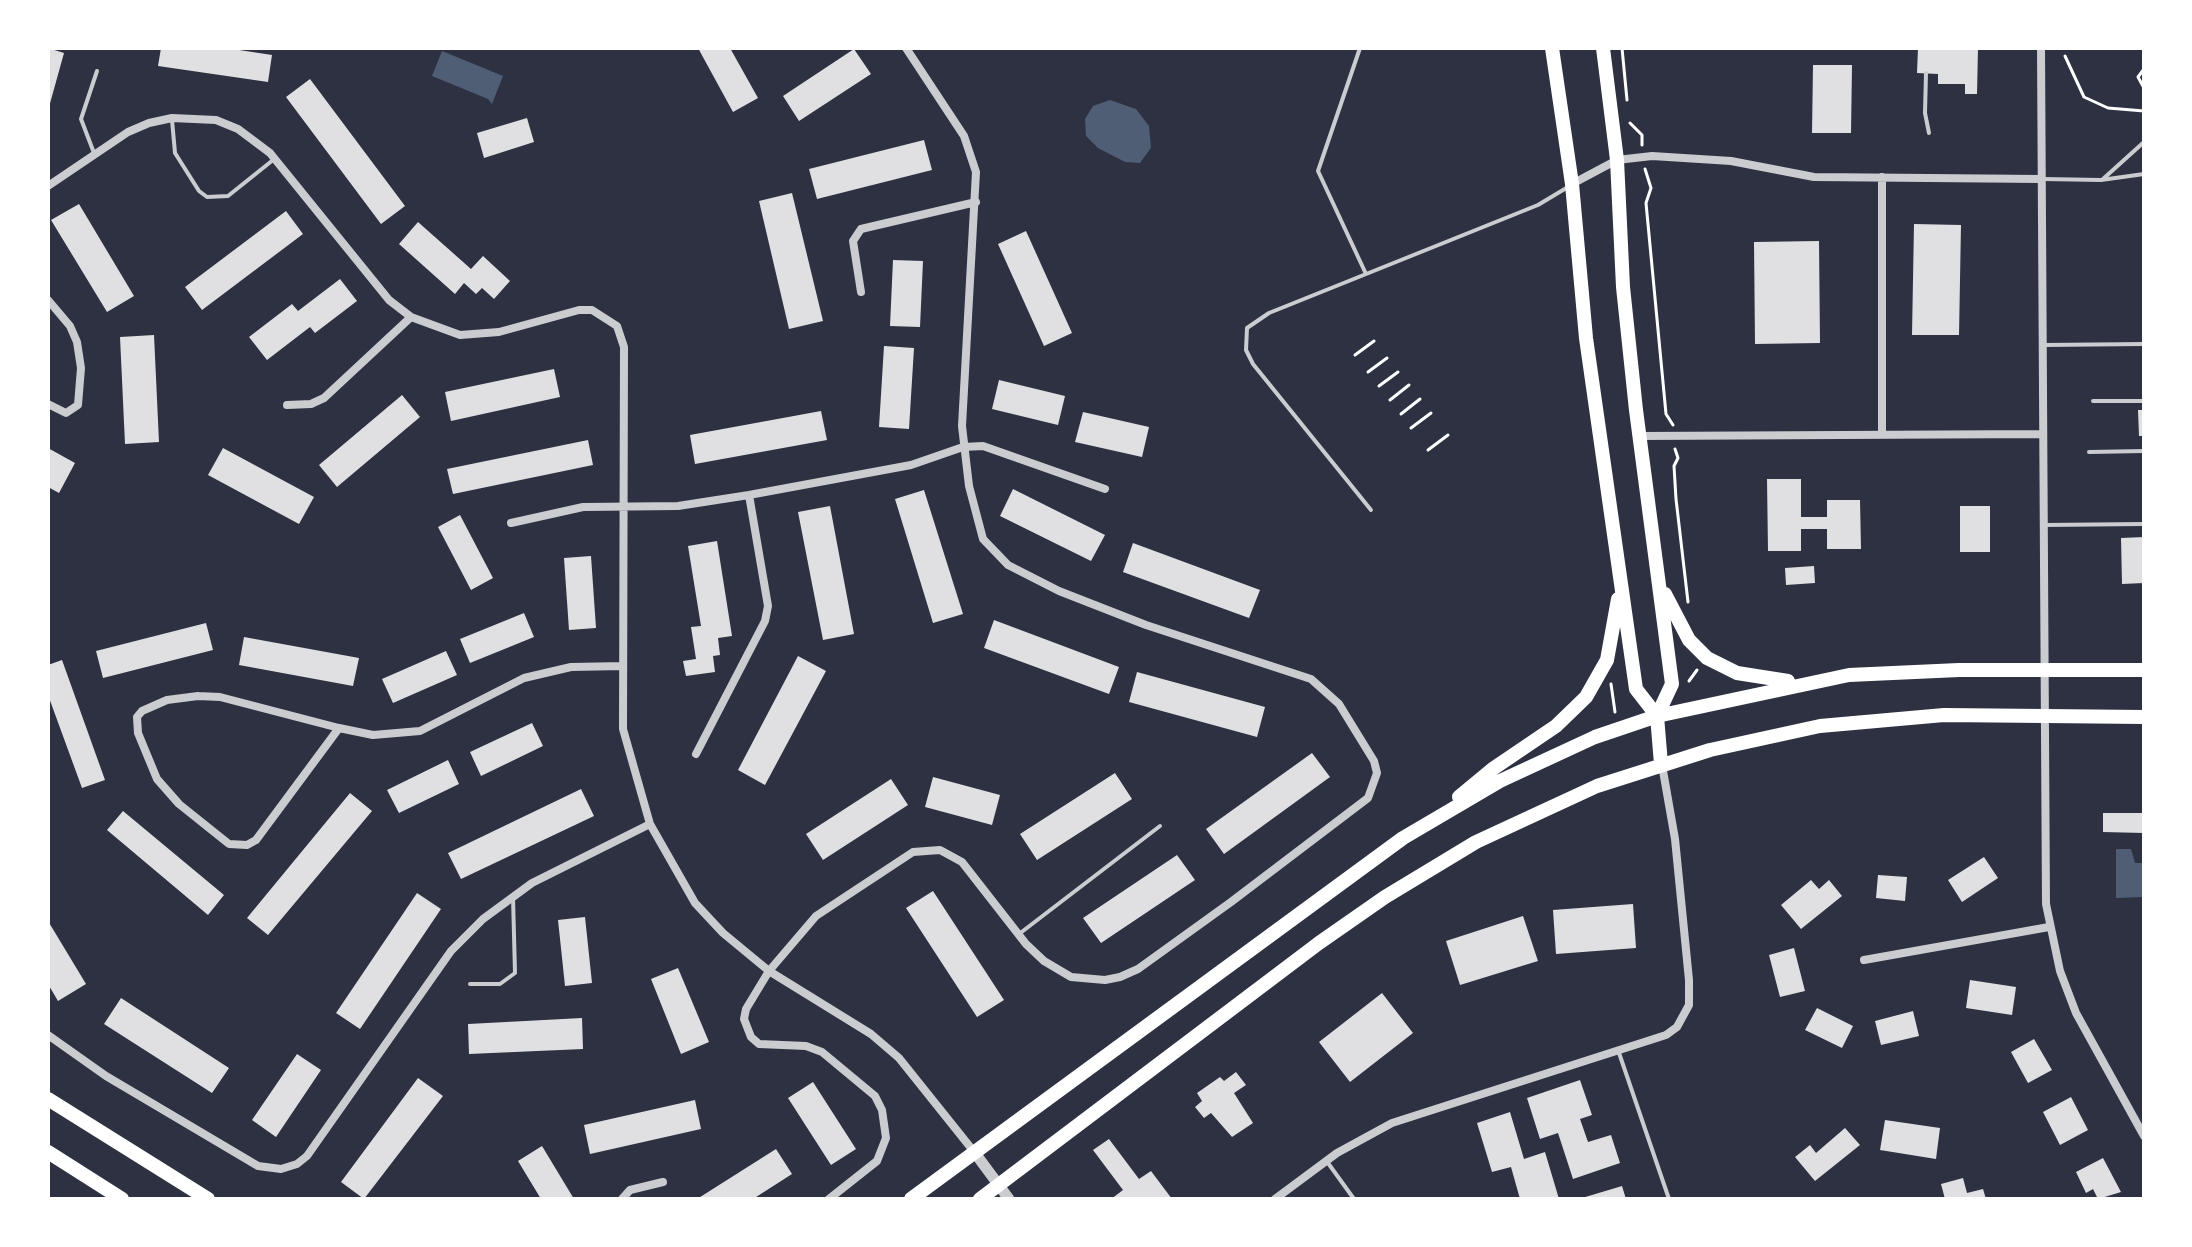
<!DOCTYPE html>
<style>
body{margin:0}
#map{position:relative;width:2192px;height:1247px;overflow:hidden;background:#2d3142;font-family:Montserrat,sans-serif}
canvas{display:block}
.frame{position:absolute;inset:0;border:50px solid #fff;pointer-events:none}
</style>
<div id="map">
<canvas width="2192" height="1247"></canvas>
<div class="frame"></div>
</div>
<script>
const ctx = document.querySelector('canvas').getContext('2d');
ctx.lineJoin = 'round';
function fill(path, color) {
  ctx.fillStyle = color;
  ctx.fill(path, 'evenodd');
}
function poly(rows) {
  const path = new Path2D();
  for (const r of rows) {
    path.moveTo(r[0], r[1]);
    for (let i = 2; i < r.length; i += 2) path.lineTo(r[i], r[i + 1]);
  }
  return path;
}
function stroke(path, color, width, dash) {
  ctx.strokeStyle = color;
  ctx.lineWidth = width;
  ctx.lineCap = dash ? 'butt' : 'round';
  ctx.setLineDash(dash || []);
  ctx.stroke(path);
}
const water = poly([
 [442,51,503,76,492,104,488,99,432,76],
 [1110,100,1136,109,1149,126,1151,148,1140,163,1125,162,1098,148,1086,136,1085,119,1093,106],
 [2116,849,2131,849,2135,863,2144,863,2144,897,2116,898]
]);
const building = poly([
 [48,48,64,53,49,107,48,107],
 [161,48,226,48,272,55,268,82,158,66],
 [698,48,730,48,758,98,733,112],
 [1918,48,1978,48,1977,94,1965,94,1965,84,1938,84,1938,74,1917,73],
 [854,49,871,74,799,121,783,96],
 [1813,65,1852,65,1851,133,1812,133],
 [310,79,405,206,381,224,286,97],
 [527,118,534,142,484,158,477,133],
 [924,140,932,170,817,199,809,169],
 [792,193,823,321,789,329,759,201],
 [79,204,134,296,107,312,51,220],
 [286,211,303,234,202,310,185,287],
 [418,222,471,269,483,256,510,281,494,299,482,288,476,294,464,283,455,294,399,244],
 [1914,224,1961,225,1959,335,1912,335],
 [1026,231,1072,333,1044,346,998,244],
 [1819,241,1820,343,1755,344,1754,242],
 [893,260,923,261,920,327,890,326],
 [340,279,357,301,315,333,310,327,267,360,249,337,292,304,298,311],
 [154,335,159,442,125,444,120,337],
 [884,346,914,348,909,429,879,427],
 [554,369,560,397,451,421,445,392],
 [999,380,1065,396,1058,425,992,409],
 [402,395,420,417,337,487,319,465],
 [2138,410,2144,410,2144,436,2139,436],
 [821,411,827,440,695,464,690,435],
 [1083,412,1149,427,1142,457,1075,442],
 [588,440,593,465,453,494,447,469],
 [48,448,75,463,59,493,48,487],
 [223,448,314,497,299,524,208,475],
 [1767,479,1801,479,1801,517,1827,517,1827,500,1860,500,1861,549,1827,549,1827,529,1801,529,1801,551,1768,551],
 [1013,489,1105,535,1091,561,1000,516],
 [924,490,963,614,933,623,895,499],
 [830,506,854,634,823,640,798,512],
 [1960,506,1990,506,1990,552,1960,552],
 [460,515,493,578,471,590,438,527],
 [2144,537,2144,583,2122,584,2121,538],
 [717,541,732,636,718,638,720,655,713,656,715,672,686,676,683,661,696,659,691,627,701,626,688,546],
 [1133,543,1260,590,1249,618,1123,572],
 [591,556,596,628,569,630,564,558],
 [1814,566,1815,583,1786,585,1785,568],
 [524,613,534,637,470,663,460,639],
 [994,620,1119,667,1109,694,984,648],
 [206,623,213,650,103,678,96,651],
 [244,637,359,658,353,686,239,665],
 [446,651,457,675,393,703,382,679],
 [798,656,826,671,765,785,738,770],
 [62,660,105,780,82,788,48,695,48,665],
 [1137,672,1265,707,1257,737,1129,702],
 [532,723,543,746,481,776,470,752],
 [1312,753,1330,777,1224,854,1206,829],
 [448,760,459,784,399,813,387,790],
 [1115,773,1132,799,1037,860,1020,834],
 [933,777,1000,795,992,825,925,807],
 [891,779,908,805,823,860,806,834],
 [581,789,594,816,461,879,448,853],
 [350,793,372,811,268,935,247,918],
 [123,811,224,895,208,915,107,830],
 [2103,813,2144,813,2144,833,2103,832],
 [1177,855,1195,880,1101,943,1083,918],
 [1984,857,1998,878,1962,902,1948,880],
 [1878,875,1907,877,1905,901,1876,898],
 [1811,880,1819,889,1829,880,1842,896,1801,929,1781,905],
 [933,891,1004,1000,977,1017,906,908],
 [417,893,441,909,360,1029,336,1013],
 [1633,904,1636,948,1556,954,1553,910],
 [1523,916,1538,961,1460,985,1446,941],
 [585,917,592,983,565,986,558,920],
 [48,921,86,984,58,1001,48,984],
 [1794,948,1805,991,1780,997,1769,955],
 [678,968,709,1042,681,1054,651,979],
 [1970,980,2016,987,2012,1015,1966,1008],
 [1382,993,1413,1033,1350,1082,1319,1042],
 [121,998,229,1068,212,1093,104,1024],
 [1817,1008,1853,1026,1842,1048,1805,1030],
 [1913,1011,1919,1036,1881,1045,1875,1021],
 [582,1018,583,1049,469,1054,468,1024],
 [2034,1039,2052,1070,2028,1083,2011,1052],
 [297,1054,321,1070,276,1137,252,1120],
 [1236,1072,1246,1085,1234,1093,1253,1123,1232,1137,1211,1113,1204,1118,1195,1107,1202,1101,1197,1093,1220,1077,1224,1081],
 [418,1078,443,1096,364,1199,341,1182],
 [1580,1080,1592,1115,1580,1119,1588,1142,1611,1135,1620,1163,1573,1179,1558,1133,1540,1139,1527,1098],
 [813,1082,856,1149,831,1165,788,1098],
 [2071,1097,2088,1130,2060,1145,2043,1112],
 [695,1100,701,1129,590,1154,584,1125],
 [1510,1112,1524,1159,1545,1152,1559,1199,1520,1199,1511,1167,1492,1172,1477,1123],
 [1885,1120,1940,1128,1936,1159,1880,1150],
 [1845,1128,1860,1145,1815,1181,1795,1157,1810,1145,1816,1153],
 [1109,1139,1139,1179,1151,1171,1172,1199,1111,1199,1123,1190,1093,1150],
 [542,1146,574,1199,541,1199,518,1161],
 [776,1149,792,1174,753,1199,697,1199],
 [2103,1158,2121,1192,2098,1199,2093,1189,2086,1193,2076,1172],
 [1963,1178,1967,1193,1983,1189,1986,1199,1945,1199,1941,1184],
 [1622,1186,1626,1199,1582,1199,1582,1198]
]);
const path = poly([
 [1622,48,1627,100],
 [2065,56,2084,97,2108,108,2144,111],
 [2144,69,2138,77,2144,88],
 [1630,123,1642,135,1642,145],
 [1645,169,1651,188,1646,203,1666,414,1673,425],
 [1355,355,1374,341],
 [1368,372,1387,358],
 [1379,386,1398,372],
 [1390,400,1409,385],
 [1401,414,1420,399],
 [1411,428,1431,413],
 [1675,449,1678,458,1674,466,1676,499,1688,602],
 [1428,450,1448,435],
 [1689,681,1697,670],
 [1611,684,1615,712]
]);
const service = poly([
 [1360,48,1318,171,1366,274],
 [1926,73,1925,113,1929,133],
 [172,120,175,153,199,191,207,197,228,196,273,160],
 [94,153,81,119,97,71],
 [2043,179,2101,180,2144,174],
 [2103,179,2144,142],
 [2043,345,2144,344],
 [2093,401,2144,401],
 [2089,452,2144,451],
 [1371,510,1253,364,1246,350,1247,328,1269,313,1538,205,1568,187],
 [2044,525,2144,524],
 [1019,934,1160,826],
 [470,984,500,984,515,973,513,897],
 [1618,1050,1669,1199],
 [1328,1163,1354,1199]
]);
const minor = poly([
 [2041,48,2046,904,2060,971,2076,1013,2144,1136],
 [1572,184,1617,160,1652,156,1731,161,1814,177,2042,179],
 [48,186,128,132,149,123,172,118,216,120,238,129,270,153,389,300,411,317,460,335,499,332,579,310,592,310,617,326,624,347,623,729,650,824,695,903,723,933,769,971,871,1034,899,1058,975,1153],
 [861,292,853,241,861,229,976,202],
 [48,300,70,326,77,342,81,368,78,405,66,413,48,404],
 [287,405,311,404,324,398,411,317],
 [1882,435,1882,177],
 [1640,436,2043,434],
 [511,523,583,507,678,506,749,495,911,465,963,447,983,446,1105,489],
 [198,696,220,697,339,728,256,840,247,845,229,844,179,804,157,779,138,733,137,717,142,711,167,700,198,696],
 [339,728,373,735,420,731,524,678,571,667,623,666],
 [696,754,765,621,768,606,749,495],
 [1864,960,2049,927],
 [48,1035,106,1076,258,1166,281,1169,297,1164,307,1156,451,951,483,919,532,883,650,824],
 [622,1199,630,1190,663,1182],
 [829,1199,877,1161,886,1138,882,1110,875,1096,822,1052,806,1046,759,1044,751,1037,744,1019,746,1009,769,971,816,916,913,852,940,850,962,862,1026,944,1044,961,1071,977,1105,980,1120,977,1138,969,1231,902,1368,798,1377,773,1374,761,1339,704,1311,679,1146,625,1059,591,1008,565,983,539,969,486,962,426,976,172,964,136,906,48],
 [1275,1199,1337,1153,1392,1123,1666,1035,1677,1027,1689,1005,1689,980,1675,839,1662,765]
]);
const tertiary = poly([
 [975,1153,1009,1199]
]);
const primary = poly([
 [1552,48,1572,184,1586,338,1636,689,1657,716],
 [1603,48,1617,160,1623,287,1636,410,1672,684,1657,716,1661,764],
 [1665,594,1689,640,1707,658,1737,673,1788,681],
 [1459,797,1494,768,1556,726,1586,697,1607,660,1618,599],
 [48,1099,208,1199],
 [48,1152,122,1199],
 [911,1199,1403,838,1500,781,1595,737,1657,716,1849,675,1959,670,2144,670],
 [980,1199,1319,943,1385,897,1476,842,1597,786,1710,750,1820,726,1944,715,2144,717]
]);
fill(water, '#4f5d75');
fill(building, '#e0e0e3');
stroke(path, '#fff', 3);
stroke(service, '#caccd0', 4);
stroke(minor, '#caccd0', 8);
stroke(tertiary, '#caccd0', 11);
stroke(primary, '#fff', 14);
</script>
